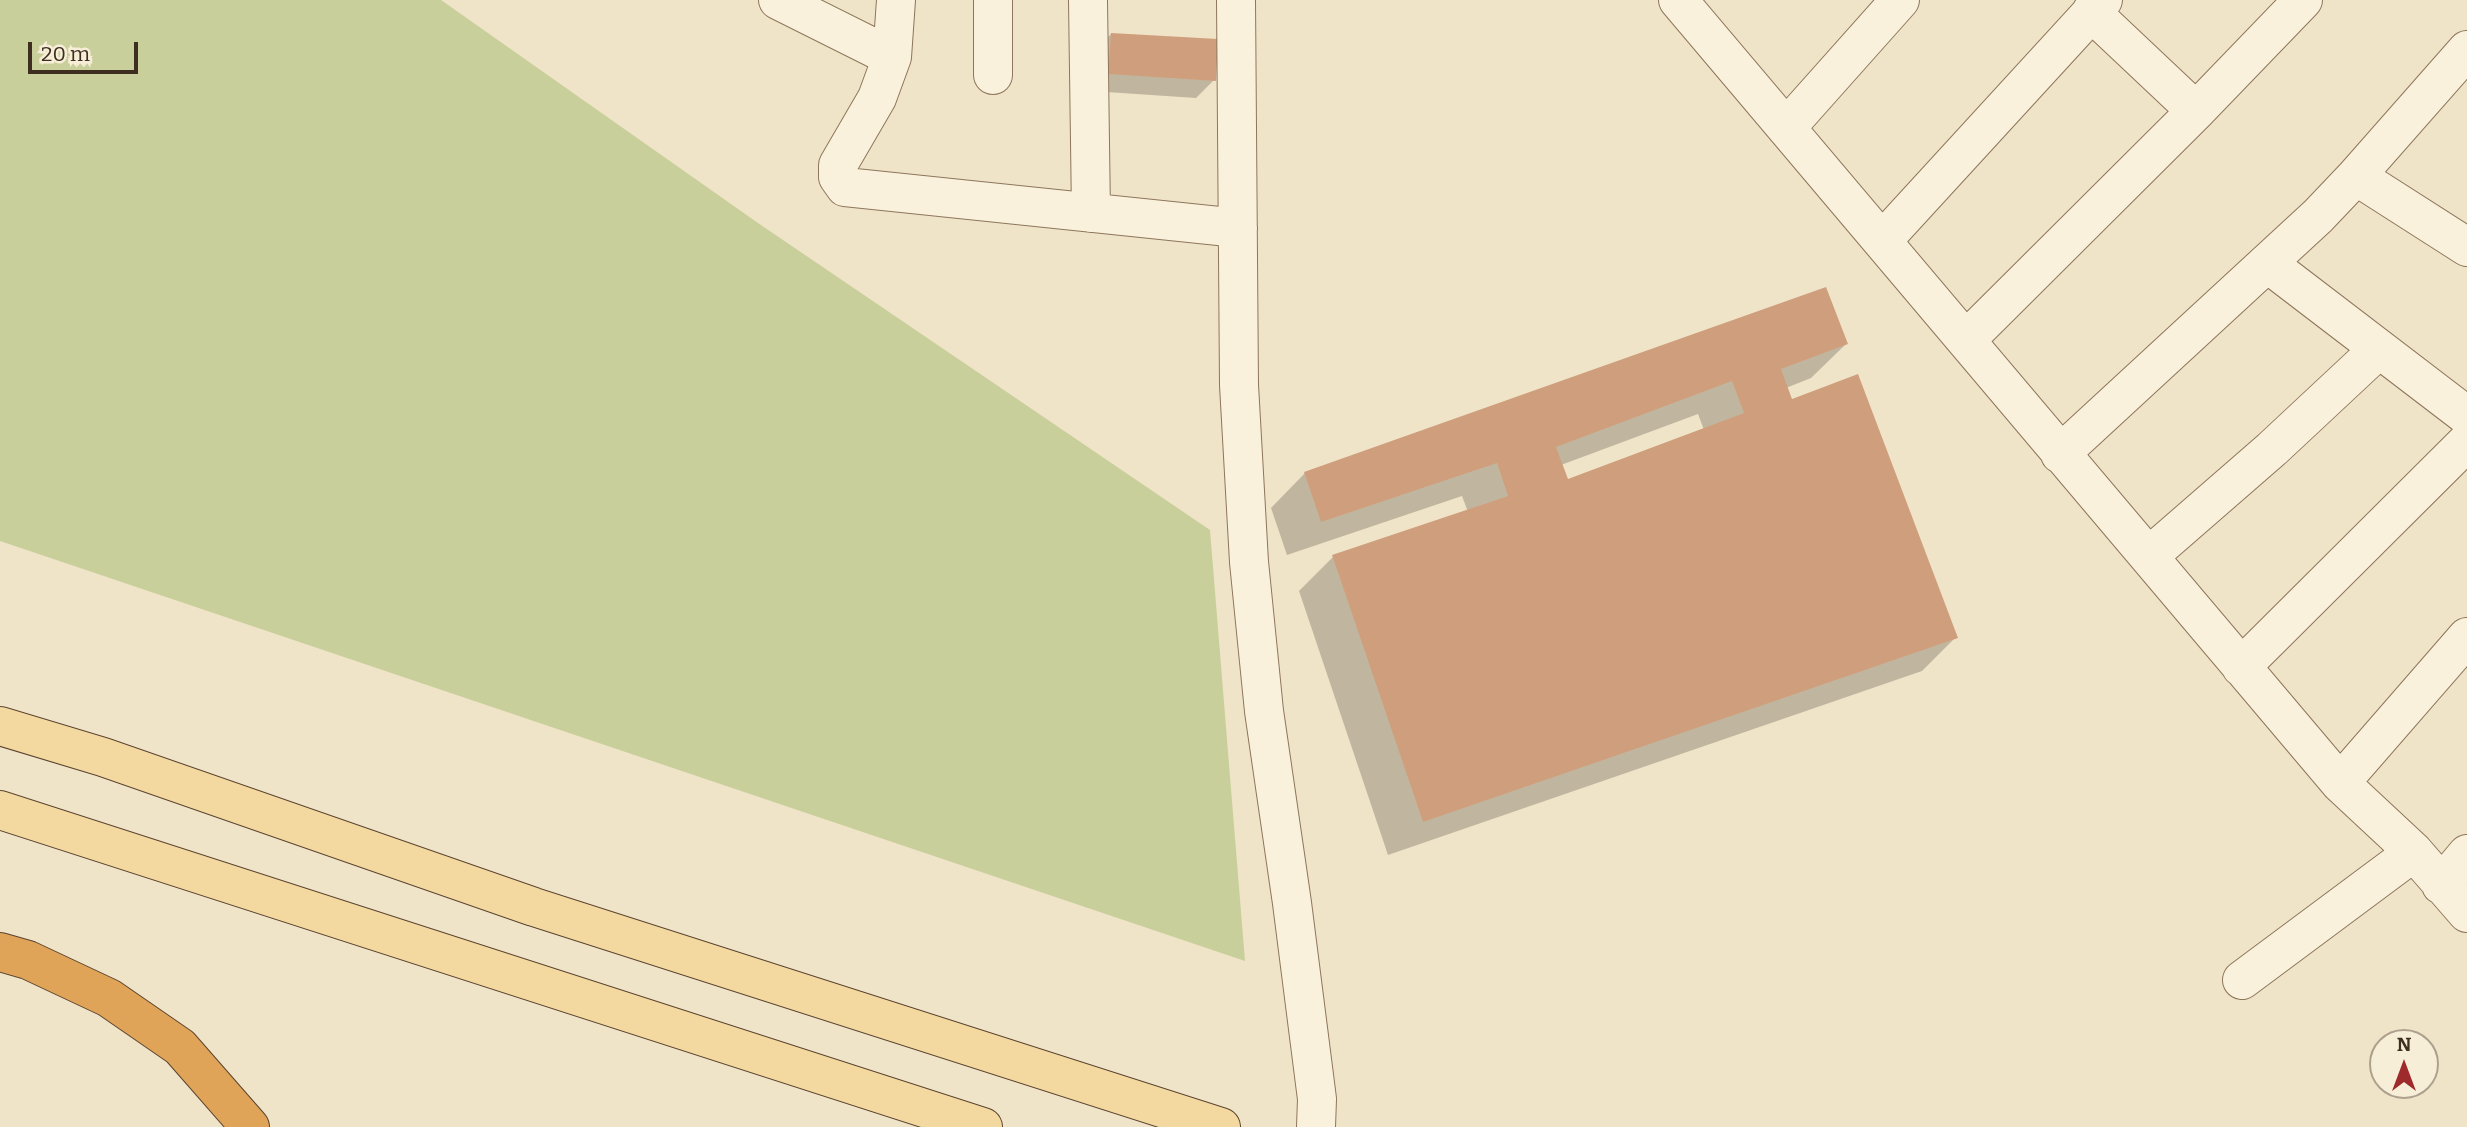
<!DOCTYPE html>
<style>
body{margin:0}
#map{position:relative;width:2467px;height:1127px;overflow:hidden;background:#f0e4c8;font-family:Bitter,serif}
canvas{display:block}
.north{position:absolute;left:2369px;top:1029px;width:70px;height:70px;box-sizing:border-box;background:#f7eed8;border:2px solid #ada18e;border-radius:50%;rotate:0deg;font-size:19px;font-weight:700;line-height:28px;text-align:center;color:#3d2e20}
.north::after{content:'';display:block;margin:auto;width:24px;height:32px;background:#9e2a2b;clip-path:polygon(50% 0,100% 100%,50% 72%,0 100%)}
.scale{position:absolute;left:28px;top:42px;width:110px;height:32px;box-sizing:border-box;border:4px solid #3d2e20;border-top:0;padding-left:9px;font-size:21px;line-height:24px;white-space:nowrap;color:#3d2e20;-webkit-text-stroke:5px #f7eed8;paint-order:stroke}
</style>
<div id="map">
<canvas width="2467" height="1127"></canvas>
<div class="north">N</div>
<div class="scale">20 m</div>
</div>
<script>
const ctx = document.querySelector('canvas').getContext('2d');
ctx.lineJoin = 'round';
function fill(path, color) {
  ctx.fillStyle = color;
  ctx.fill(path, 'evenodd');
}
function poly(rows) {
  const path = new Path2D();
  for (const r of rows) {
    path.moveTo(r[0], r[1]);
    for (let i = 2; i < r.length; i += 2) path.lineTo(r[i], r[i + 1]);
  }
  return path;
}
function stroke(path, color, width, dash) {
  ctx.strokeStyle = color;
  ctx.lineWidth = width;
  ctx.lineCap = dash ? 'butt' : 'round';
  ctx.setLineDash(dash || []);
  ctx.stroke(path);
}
const green = poly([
 [0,0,441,0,758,223,1210,530,1245,961,0,541]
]);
const shadow = poly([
 [1111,34,1214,80,1196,98,1091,91,1093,53],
 [1846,344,1811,378,1786,388,1791,401,1956,637,1922,671,1388,855,1299,591,1333,557,1468,512,1462,496,1287,555,1271,508,1305,473],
 [1698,414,1704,430,1567,481,1561,465]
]);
const building = poly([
 [1111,33,1218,39,1216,81,1108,74],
 [1826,287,1848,344,1781,369,1792,399,1858,374,1958,638,1423,822,1332,555,1508,496,1497,463,1321,522,1304,472],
 [1732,381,1744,413,1568,479,1556,447]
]);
const minor = poly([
 [778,0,892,57],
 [896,0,892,57,877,98,838,165,838,177,845,187,1238,228],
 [993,0,993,75],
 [1088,0,1091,213],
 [1236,0,1239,385,1249,562,1264,711,1292,903,1317,1099,1316,1127],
 [1678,0,2340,783,2414,852,2467,913],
 [2091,12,2196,111],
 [1786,128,1900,0],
 [2356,176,2467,247],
 [1882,241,2103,0],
 [2267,263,2467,416],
 [1966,340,2196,111,2303,0],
 [2060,454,2318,216,2356,176,2467,50],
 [2149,556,2272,449,2378,350],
 [2241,667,2467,442],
 [2340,783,2467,637],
 [2441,885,2467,854],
 [2242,980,2414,852]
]);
const major = poly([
 [0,726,103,757,534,907,1221,1127],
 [0,810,983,1127]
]);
const highway = poly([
 [0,952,28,960,109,998,180,1047,250,1127]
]);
fill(green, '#c9cf9b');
fill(shadow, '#0003');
fill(building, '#cf9f7d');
stroke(minor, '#8d765c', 40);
stroke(major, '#5b4430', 40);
stroke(highway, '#5b4430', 40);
stroke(minor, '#faf1dc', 38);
stroke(major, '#f3d9a0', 38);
stroke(highway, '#e0a458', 38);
</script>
